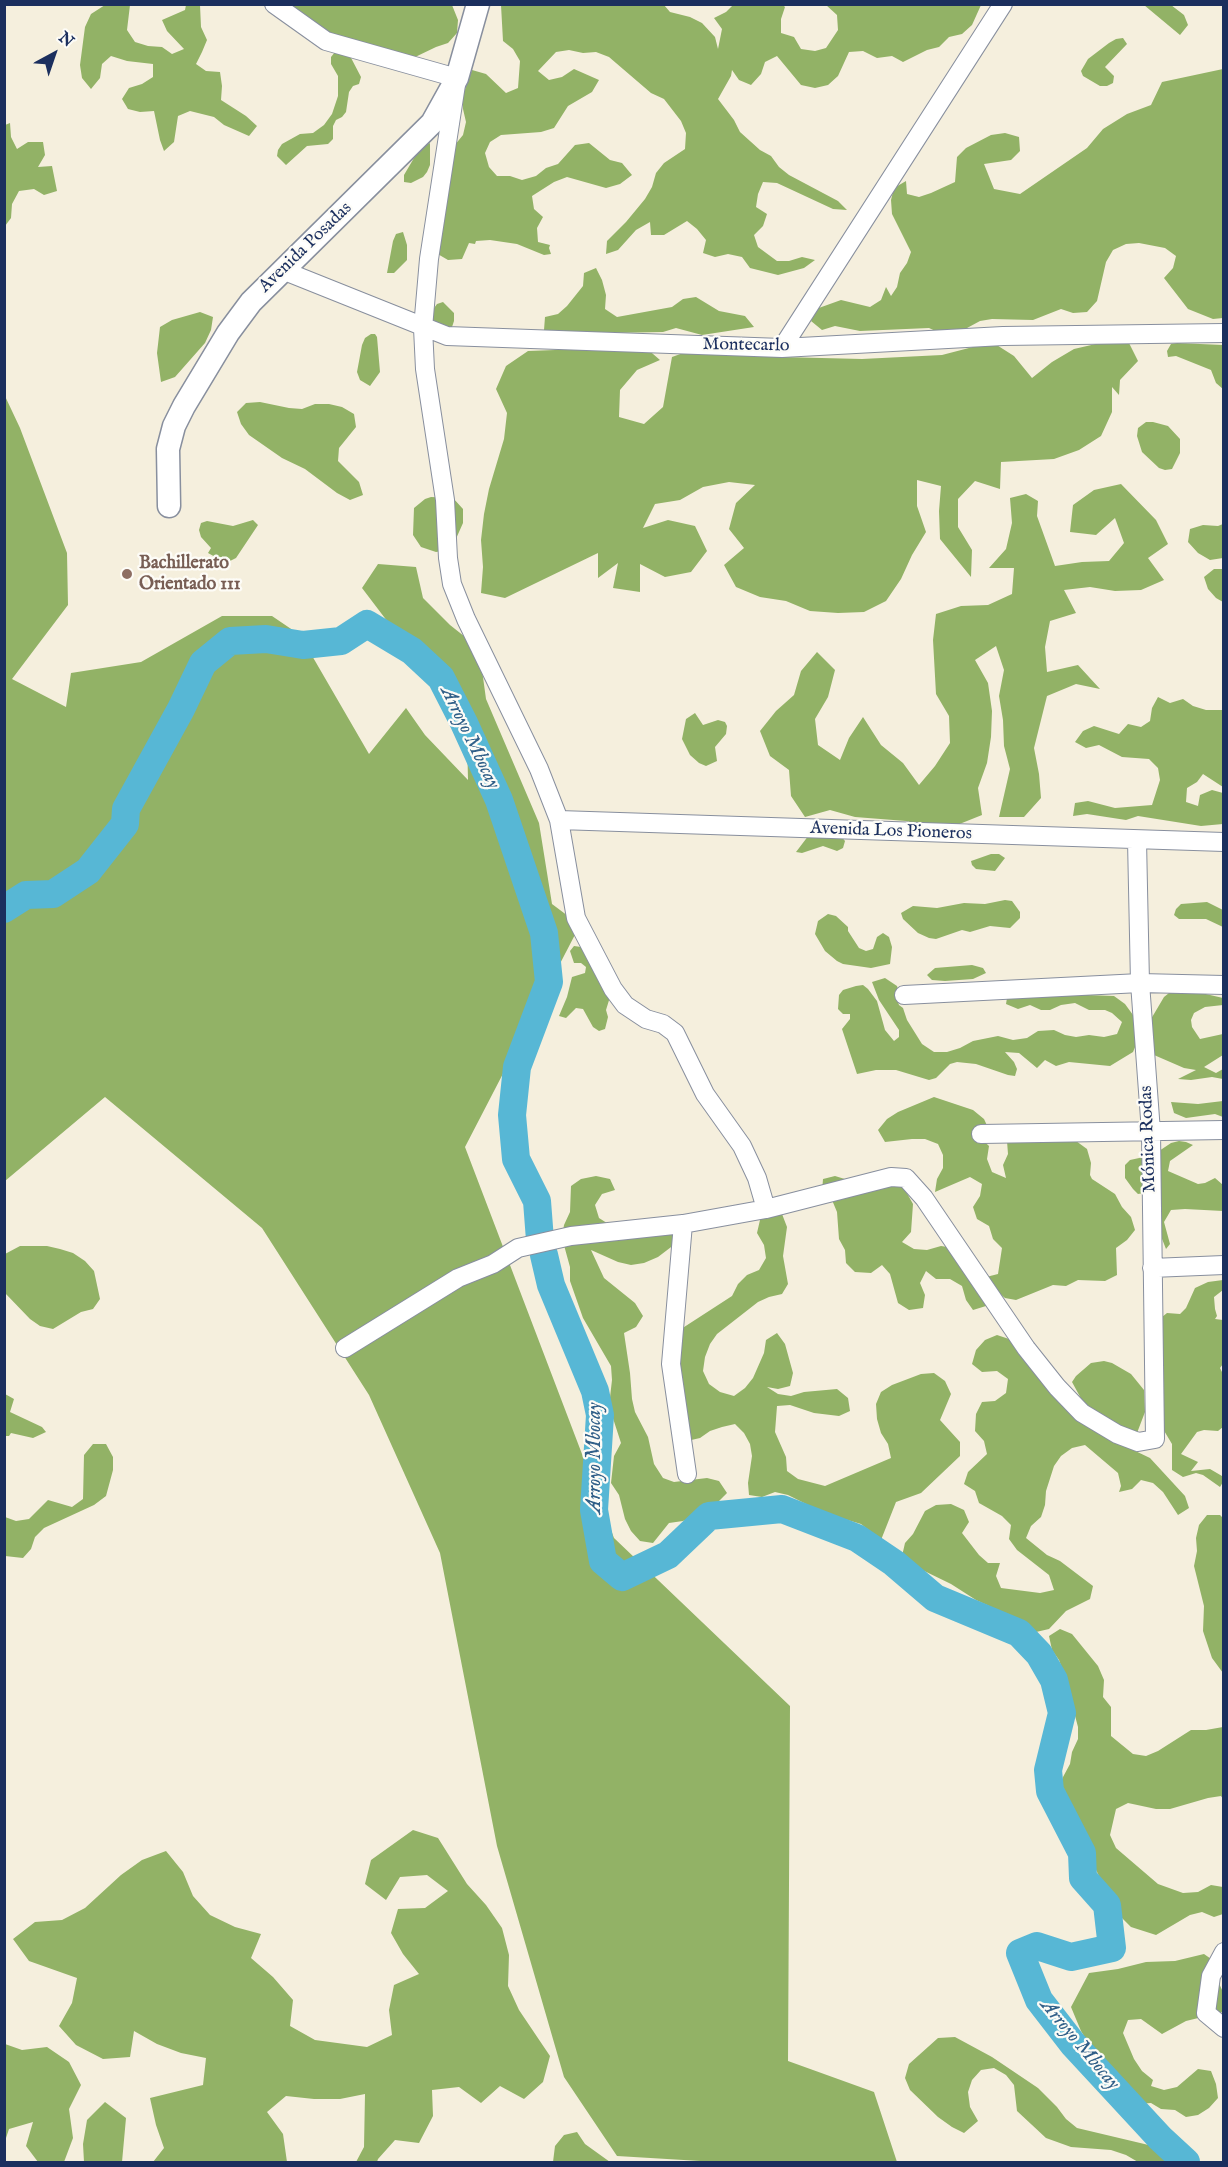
<!DOCTYPE html>
<meta charset="utf-8">
<style>
body{margin:0}
#map{position:relative;width:1228px;height:2167px;overflow:hidden;background:#f5efdd;font-family:"IM FELL English",serif}
canvas{display:block}
.frame{position:absolute;inset:0;border:6px solid #1b2f5e;pointer-events:none}
.north{position:absolute;left:24px;top:24px;width:60px;height:60px;-webkit-text-stroke:4px #fdfcf7;paint-order:stroke;rotate:40deg;font-size:16px;font-weight:700;line-height:24px;text-align:center;color:#1b2f5e}
.north::after{content:'';display:block;margin:auto;width:21px;height:27px;background:#1b2f5e;clip-path:polygon(50% 0,100% 100%,50% 72%,0 100%)}
</style>
<div id="map">
<canvas width="1228" height="2167"></canvas>
<div class="frame"></div>
<div class="north">N</div>
</div>
<script>
const ctx = document.querySelector('canvas').getContext('2d');
ctx.lineJoin = 'round';
function fill(path, color) {
  ctx.fillStyle = color;
  ctx.fill(path, 'evenodd');
}
function poly(rows) {
  const path = new Path2D();
  for (const r of rows) {
    path.moveTo(r[0], r[1]);
    for (let i = 2; i < r.length; i += 2) path.lineTo(r[i], r[i + 1]);
  }
  return path;
}
function stroke(path, color, width, dash) {
  ctx.strokeStyle = color;
  ctx.lineWidth = width;
  ctx.lineCap = dash ? 'butt' : 'round';
  ctx.setLineDash(dash || []);
  ctx.stroke(path);
}
function write(font, color, halo, rows, align = 'center') {
  ctx.font = font + ' "IM FELL English",serif';
  ctx.lineWidth = 4.5;
  ctx.setLineDash([]);
  ctx.textBaseline = 'middle';
  ctx.strokeStyle = halo;
  ctx.fillStyle = color;
  for (const [text, x, y, turn = 0] of rows) {
    ctx.save();
    ctx.translate(x, y);
    ctx.rotate((+turn || 0) * Math.PI / 180);
    ctx.textAlign = isNaN(turn) ? turn : align;
    if (halo) ctx.strokeText(text, 0, 0);
    ctx.fillText(text, 0, 0);
    ctx.restore();
  }
}
const forest = poly([
 [620,4,664,5,670,12,690,17,702,23,715,37,718,49,722,29,714,18,726,12,733,5,783,5,785,7,781,19,781,33,794,37,801,49,815,51,826,48,838,30,837,15,826,5,981,5,972,25,962,34,949,37,939,47,927,50,903,62,892,56,877,58,863,51,849,52,838,76,828,85,815,88,801,85,777,56,765,62,761,74,751,85,739,80,732,70,731,76,718,99,734,120,740,132,760,150,771,156,779,167,789,175,838,201,847,210,833,209,777,183,763,182,758,194,756,207,767,214,763,226,754,235,758,247,777,261,789,261,802,257,815,260,804,268,778,275,750,268,742,257,728,254,715,257,703,253,706,240,697,229,687,221,664,235,651,235,650,222,636,230,618,250,606,254,607,241,626,222,645,199,652,187,656,173,664,163,685,149,686,133,681,121,664,99,651,93,609,57,596,52,583,53,569,50,556,52,538,71,549,80,562,77,574,69,599,80,592,92,568,106,554,128,541,132,501,135,490,142,485,153,489,167,497,176,510,176,522,180,536,176,546,168,558,164,575,145,589,143,610,160,622,163,632,175,620,184,606,188,567,177,554,182,532,196,534,209,543,217,537,228,538,242,550,245,549,248,551,254,544,255,517,244,490,240,476,241,475,244,469,243,462,259,448,260,436,253,454,146,463,135,466,122,463,109,463,95,472,70,486,74,506,93,518,88,520,61,513,49,503,41,501,5],
 [105,5,130,5,127,30,135,42,148,46,162,47,172,54,184,49,167,31,162,20,185,10,186,5,200,5,201,27,207,40,202,52,196,64,206,71,220,72,222,86,221,100,246,116,257,126,249,136,224,125,214,117,190,111,178,116,174,142,164,151,160,140,154,111,140,112,128,109,122,99,129,88,142,84,153,77,153,64,127,61,111,56,102,64,100,78,91,89,82,78,80,65,85,27,91,14],
 [288,5,452,5,458,20,457,33,448,43,436,47,411,59,326,41],
 [1144,5,1171,5,1184,15,1188,25,1180,35],
 [1123,38,1127,44,1105,67,1114,76,1113,83,1107,86,1100,86,1083,76,1081,71,1088,59,1109,43,1116,39],
 [335,52,349,54,361,77,359,84,353,86,349,92,346,112,342,117,336,120,333,126,333,139,328,144,307,146,286,165,277,156,278,150,282,144,300,134,313,133,324,125,332,114,338,96,338,76,331,64,331,57],
 [1223,69,1223,318,1213,319,1188,309,1164,278,1173,268,1176,256,1165,248,1139,243,1126,244,1113,250,1106,262,1097,301,1087,312,1073,313,1061,309,1033,320,992,319,980,321,956,334,942,334,929,328,860,331,835,326,822,330,811,321,816,309,841,300,870,307,881,300,886,287,891,296,897,287,900,273,907,263,911,252,892,214,891,200,894,188,906,181,907,194,919,197,931,193,955,182,957,157,966,148,991,135,1005,133,1019,137,1020,151,1011,160,984,164,994,189,1020,194,1087,148,1103,129,1127,114,1151,105,1162,82],
 [10,123,11,137,17,149,28,142,43,142,45,155,38,167,52,166,57,191,44,195,34,189,19,191,12,204,11,218,5,226,5,125],
 [430,143,430,165,427,172,423,177,411,183,404,182,404,175,414,158,422,147],
 [403,232,407,245,407,260,394,273,387,273,393,241,396,234],
 [596,268,602,280,606,295,605,309,617,317,672,307,683,299,696,297,719,311,745,316,754,327,702,335,676,328,663,332,609,333,544,330,545,317,558,314,567,306,583,286,584,273],
 [443,302,454,313,454,321,452,327,447,332,436,327,429,315,437,304],
 [200,312,213,317,211,330,205,343,175,377,161,382,157,353,160,327,172,320],
 [371,334,375,334,377,337,380,372,370,386,360,380,357,372,362,345,365,338],
 [1126,337,1138,361,1120,380,1119,395,1112,387,1112,412,1101,436,1079,450,1054,459,1001,462,1000,489,975,481,958,499,958,527,972,550,971,577,940,539,939,511,941,486,917,480,917,506,926,532,912,555,901,579,886,601,864,612,838,613,810,611,786,601,760,597,736,587,724,565,744,548,729,529,736,503,755,485,729,482,703,487,680,500,655,504,643,528,668,520,695,526,707,551,691,572,665,577,640,564,640,592,613,588,618,563,598,578,598,553,505,598,481,593,483,567,481,540,484,514,489,489,504,439,507,413,496,389,506,366,528,351,582,349,638,341,660,360,637,370,620,390,619,417,644,424,663,407,672,357,697,348,781,357,862,359,942,355,992,342,1014,356,1032,378,1052,362,1074,349],
 [1177,343,1223,345,1223,389,1216,383,1211,370,1176,356,1168,357,1167,351,1171,344],
 [4,394,20,428,67,553,68,605,12,679,66,707,71,673,141,662,222,616,272,616,300,635,369,754,406,708,425,735,468,780,467,737,443,691,425,664,400,638,362,588,378,564,416,567,423,598,450,625,479,648,486,699,539,823,552,904,580,925,465,1147,614,1538,790,1706,788,2061,874,2092,897,2162,717,2162,617,2156,564,2077,497,1846,440,1553,369,1395,262,1228,105,1097,5,1181],
 [260,402,289,408,302,409,315,404,329,404,342,407,354,414,356,427,339,448,338,461,359,482,363,495,350,500,337,493,305,469,282,458,249,435,241,424,237,412,246,403],
 [1146,422,1153,422,1168,426,1180,439,1180,453,1172,469,1165,470,1159,468,1142,452,1137,436,1138,428],
 [1121,484,1156,520,1168,544,1148,558,1164,580,1141,590,1115,591,1090,587,1064,590,1076,613,1050,621,1045,647,1047,672,1078,665,1100,689,1076,684,1047,696,1034,748,1039,774,1041,798,1024,817,999,817,1010,769,1004,746,1003,720,999,696,1004,670,996,646,975,660,988,683,992,711,991,737,987,763,978,788,982,815,957,825,931,827,906,821,855,817,830,810,805,817,791,796,789,770,770,756,760,731,776,711,794,695,801,671,817,652,835,670,828,697,815,719,818,745,840,760,849,738,863,717,881,745,903,763,919,785,935,766,950,743,949,716,936,694,933,640,936,614,961,606,988,605,1012,594,1014,568,989,568,1006,549,1012,523,1010,498,1026,494,1038,501,1037,516,1055,566,1082,562,1109,561,1124,543,1115,518,1096,535,1070,532,1073,505,1094,490],
 [431,497,453,498,463,509,463,523,455,541,442,551,436,552,421,547,413,535,414,508,425,499],
 [253,520,258,525,236,558,226,563,208,553,211,548,201,537,199,530,201,523,207,521,233,526],
 [1223,524,1223,558,1210,560,1198,553,1188,542,1190,529,1203,525,1218,526],
 [1214,569,1223,569,1223,602,1216,598,1208,589,1204,577],
 [1158,697,1170,703,1183,699,1193,706,1206,710,1223,710,1223,787,1203,774,1197,782,1187,788,1186,802,1198,806,1200,795,1212,790,1223,793,1223,824,1201,826,1138,816,1126,820,1087,814,1073,816,1075,803,1088,801,1115,808,1152,805,1160,780,1158,768,1149,759,1122,757,1099,745,1086,748,1075,742,1083,731,1094,726,1119,734,1128,724,1141,727,1150,721,1152,708],
 [695,713,703,725,718,720,725,722,727,726,726,734,715,747,717,761,706,766,699,763,690,755,682,739,686,719],
 [812,831,840,835,845,841,843,848,837,851,823,846,802,853,796,852],
 [991,854,999,854,1005,858,995,871,976,869,972,865,971,861,974,860],
 [1005,900,1012,901,1020,912,1020,918,1010,928,990,926,970,932,962,930,936,939,929,938,918,933,903,919,901,913,913,906,937,908,964,903,985,904],
 [1207,902,1223,910,1223,927,1206,919,1179,919,1174,915,1176,909,1181,904],
 [828,914,836,916,848,927,848,931,859,948,866,951,873,949,877,937,883,933,889,937,892,947,890,964,871,968,843,964,837,961,825,951,815,934,818,921],
 [574,946,581,947,610,997,606,1010,608,1017,605,1029,599,1031,593,1027,583,1009,576,1008,566,1018,559,1016,567,997,572,977,585,973,586,967,581,963,574,963,570,951],
 [972,965,983,968,986,973,973,979,945,981,932,980,927,975,935,968],
 [885,978,897,986,899,992,897,999,899,1005,903,1008,907,1020,922,1044,934,1052,947,1052,960,1048,973,1041,998,1036,1013,1040,1027,1038,1038,1031,1054,1030,1065,1035,1076,1037,1089,1035,1104,1037,1117,1034,1122,1022,1112,1013,1105,1010,1089,1010,1075,1003,1061,1005,1050,1010,1041,1010,1030,1005,1018,1009,1006,1004,1008,992,1114,996,1125,1004,1133,1015,1138,1040,1133,1052,1110,1066,1069,1062,1056,1066,1045,1060,1037,1068,1019,1053,1005,1052,1014,1062,1017,1069,1015,1076,1008,1075,976,1064,957,1062,950,1064,936,1078,929,1080,896,1070,876,1070,857,1074,842,1029,850,1019,850,1014,843,1014,838,1009,839,995,843,990,856,986,863,985,868,989,877,1001,885,1030,894,1041,899,1037,899,1030,879,1000,872,982],
 [1184,989,1223,998,1223,1005,1205,1007,1194,1013,1191,1020,1192,1027,1200,1039,1223,1034,1223,1055,1204,1067,1216,1073,1223,1069,1223,1079,1212,1077,1191,1080,1178,1079,1196,1070,1184,1068,1154,1055,1151,1019,1164,997,1169,993],
 [934,1097,973,1110,984,1119,990,1132,984,1136,972,1130,989,1146,987,1159,992,1172,1006,1178,1003,1165,1008,1154,1007,1141,1050,1133,1076,1141,1087,1149,1091,1163,1090,1175,1092,1179,1115,1194,1122,1207,1131,1217,1135,1230,1127,1240,1116,1248,1117,1275,1105,1281,1078,1280,1066,1286,1053,1285,1016,1300,1005,1298,993,1288,986,1277,998,1274,1002,1248,993,1239,989,1226,977,1219,973,1207,980,1196,982,1184,970,1177,935,1192,937,1179,943,1168,943,1155,938,1144,925,1139,912,1139,885,1142,878,1130,887,1119,898,1112],
 [1223,1101,1223,1117,1215,1114,1186,1118,1174,1113,1171,1102,1198,1104],
 [1179,1141,1186,1142,1193,1145,1170,1161,1168,1171,1198,1184,1205,1183,1215,1178,1223,1185,1223,1211,1185,1209,1171,1210,1164,1222,1170,1244,1166,1249,1144,1193,1138,1194,1133,1189,1125,1178,1125,1165,1130,1160,1153,1155,1171,1143],
 [596,1176,610,1179,615,1190,602,1194,595,1205,599,1218,610,1225,676,1224,679,1241,658,1257,644,1263,631,1265,618,1262,591,1250,604,1278,635,1303,643,1316,636,1327,624,1333,630,1373,632,1399,635,1412,648,1437,654,1464,663,1478,674,1482,707,1478,719,1481,727,1493,718,1502,694,1516,683,1521,669,1523,653,1543,640,1541,631,1531,625,1519,619,1495,611,1483,614,1456,621,1443,609,1406,612,1380,611,1366,583,1318,570,1281,570,1267,562,1238,564,1225,570,1212,571,1186,581,1179],
 [835,1176,848,1180,899,1179,913,1204,911,1232,902,1242,914,1249,927,1250,941,1246,954,1248,984,1293,986,1306,973,1310,966,1300,962,1286,950,1279,936,1279,926,1271,920,1283,925,1295,923,1308,909,1310,898,1303,890,1274,882,1265,871,1273,855,1272,846,1263,845,1250,839,1239,837,1212,832,1200,822,1192,823,1179],
 [769,1211,782,1214,787,1227,783,1256,788,1284,782,1294,769,1297,758,1302,717,1334,710,1344,705,1357,703,1371,709,1384,720,1392,734,1396,745,1388,753,1378,764,1353,766,1340,777,1333,785,1344,793,1373,790,1386,778,1389,767,1387,778,1394,791,1396,804,1392,837,1389,848,1398,850,1411,839,1416,814,1413,790,1405,777,1406,775,1432,786,1457,787,1471,798,1479,825,1486,891,1458,888,1444,881,1433,877,1419,876,1404,881,1392,892,1385,921,1374,934,1373,945,1381,951,1394,940,1420,960,1442,960,1456,921,1493,896,1502,881,1540,861,1524,824,1513,788,1495,775,1492,762,1497,749,1495,748,1483,752,1456,750,1444,744,1433,735,1424,722,1427,710,1431,700,1438,687,1441,670,1353,678,1331,732,1296,738,1284,747,1275,759,1270,766,1258,764,1245,757,1233,760,1220],
 [20,1246,47,1246,60,1249,73,1253,85,1261,94,1271,100,1299,93,1309,81,1312,53,1329,40,1326,30,1319,5,1293,5,1254],
 [1223,1280,1223,1290,1214,1297,1215,1309,1217,1316,1215,1319,1223,1320,1223,1364,1220,1368,1223,1374,1223,1427,1218,1431,1204,1430,1197,1432,1181,1454,1198,1462,1191,1471,1210,1469,1222,1476,1223,1482,1220,1487,1203,1475,1196,1473,1183,1477,1172,1470,1172,1444,1160,1424,1162,1317,1167,1313,1180,1314,1186,1308,1195,1288,1208,1282],
 [997,1335,1009,1339,1016,1350,1025,1359,1127,1447,1150,1458,1185,1496,1189,1508,1178,1515,1163,1492,1153,1483,1141,1480,1132,1489,1119,1492,1121,1486,1118,1473,1085,1445,1072,1448,1061,1456,1054,1466,1046,1491,1045,1505,1041,1517,1031,1526,1026,1538,1047,1555,1060,1561,1093,1586,1090,1599,1066,1611,1049,1629,1036,1632,1013,1617,976,1600,951,1584,914,1566,902,1556,905,1543,913,1534,925,1511,936,1505,951,1504,964,1510,969,1522,962,1533,979,1555,988,1563,1000,1563,996,1576,1001,1588,1040,1593,1054,1590,1049,1575,1017,1550,1009,1539,1011,1525,1002,1516,979,1503,975,1491,964,1484,968,1472,987,1454,984,1441,975,1431,976,1414,982,1402,995,1401,1006,1393,1008,1379,997,1371,982,1372,972,1364,976,1350,985,1340],
 [1104,1361,1112,1363,1131,1374,1144,1390,1145,1412,1137,1433,1124,1433,1084,1404,1072,1382,1076,1376,1091,1363],
 [5,1394,14,1399,10,1412,42,1427,46,1432,33,1438,11,1433,9,1436,5,1436],
 [93,1444,106,1444,113,1457,113,1470,106,1496,94,1505,44,1528,35,1537,31,1549,23,1558,5,1556,5,1517,16,1521,29,1519,48,1500,72,1507,83,1499,84,1455],
 [1207,1515,1220,1515,1223,1518,1223,1673,1212,1658,1203,1631,1204,1606,1194,1566,1197,1551,1196,1538,1199,1525],
 [1060,1629,1072,1634,1098,1666,1104,1680,1103,1697,1111,1707,1111,1736,1133,1754,1146,1756,1158,1751,1191,1730,1206,1730,1223,1727,1223,1799,1221,1796,1208,1798,1170,1809,1156,1809,1128,1803,1116,1809,1110,1835,1116,1848,1158,1884,1183,1893,1198,1892,1211,1885,1223,1887,1223,1914,1214,1917,1202,1912,1190,1915,1156,1935,1131,1927,1122,1918,1118,1907,1110,1898,1068,1814,1060,1789,1063,1777,1070,1764,1072,1752,1078,1739,1078,1727,1064,1674,1059,1660,1052,1650,1049,1636],
 [413,1830,438,1838,467,1884,486,1905,502,1928,509,1955,508,1986,519,2010,550,2056,543,2082,524,2099,500,2086,481,2103,459,2087,432,2090,433,2116,419,2143,395,2140,378,2159,377,2162,356,2162,364,2147,365,2094,340,2099,314,2099,286,2096,267,2112,283,2134,287,2162,153,2162,164,2148,156,2125,150,2098,203,2085,206,2058,181,2053,157,2044,134,2031,130,2057,103,2059,76,2045,59,2026,72,2003,77,1978,29,1961,13,1939,35,1922,62,1920,85,1908,121,1875,142,1860,166,1851,183,1872,193,1896,210,1915,235,1927,261,1934,251,1958,273,1977,293,2000,290,2026,315,2040,367,2047,392,2035,389,2010,394,1985,419,1974,403,1954,391,1933,398,1909,425,1908,448,1891,427,1875,400,1877,386,1900,365,1884,371,1860],
 [1204,1954,1214,1961,1215,1975,1223,1992,1223,2012,1186,2021,1162,2034,1141,2019,1128,2020,1123,2033,1134,2059,1142,2071,1153,2080,1151,2086,1164,2090,1177,2087,1198,2069,1211,2071,1216,2084,1218,2098,1209,2108,1198,2115,1186,2117,1175,2110,1161,2109,1151,2103,1138,2104,1128,2094,1123,2082,1103,2065,1095,2054,1081,2031,1071,2007,1089,1973,1118,1969,1146,1962,1175,1961],
 [955,2037,992,2057,1038,2088,1057,2107,1066,2119,1077,2128,1157,2147,1171,2162,1138,2162,1126,2155,1111,2150,1071,2147,1046,2138,1017,2111,1014,2085,1006,2075,994,2068,981,2070,972,2080,968,2092,970,2107,978,2121,964,2133,952,2127,938,2117,910,2090,905,2078,909,2064,938,2038],
 [5,2044,22,2050,47,2047,69,2062,81,2085,69,2109,73,2138,64,2162,38,2162,26,2146,33,2122,9,2129,5,2141],
 [105,2102,126,2118,122,2162,84,2162,83,2144,87,2120],
 [577,2132,585,2144,610,2162,553,2162,555,2146,564,2135]
]);
const river = poly([
 [4,909,26,895,53,894,88,871,125,824,126,809,181,709,203,663,230,641,266,639,303,645,341,641,367,624,412,651,441,678,464,723,499,800,544,933,549,982,517,1067,512,1115,516,1159,537,1201,540,1240],
 [544,1255,551,1285,595,1391,600,1415,594,1510,603,1561,622,1577,668,1555,709,1516,782,1509,857,1538,894,1563,935,1598,1019,1633,1039,1654,1054,1680,1062,1713,1048,1770,1050,1791,1082,1853,1083,1878,1107,1905,1112,1948,1071,1957,1037,1946,1020,1953,1039,2000,1073,2044,1160,2138,1186,2162]
]);
const minor = poly([
 [274,4,326,41,457,78,429,259,423,328,425,369,445,500,448,558,452,584,466,619,539,769,559,820,576,918,613,989,625,1005,646,1019,663,1024,675,1033,705,1094,742,1146,757,1178,766,1209],
 [282,270,447,336,782,348,1003,336,1224,333],
 [782,348,1003,4],
 [559,820,1224,842],
 [904,995,1140,983,1224,985],
 [981,1134,1224,1130],
 [683,1224,671,1364,687,1474],
 [1152,1268,1224,1265],
 [345,1348,458,1278,493,1264,518,1248,571,1236,683,1224,766,1209,891,1177,906,1178,924,1198,1026,1348,1057,1387,1082,1413,1117,1434,1138,1442,1155,1439,1151,1132,1140,983,1137,840],
 [1224,1952,1211,1976,1206,2013,1224,2028]
]);
const tertiary = poly([
 [169,506,168,449,174,426,184,406,228,333,251,302,432,123,457,78,478,4]
]);
const markers = [
 [127,574,6,"#8d6e63"]
];
const streetNames = [
 ["Avenida Posadas",306,248,-44],
 ["Montecarlo",746,346,1],
 ["Avenida Los Pioneros",891,832,2],
 ["Mónica Rodas",1149,1139,-92]
];
const educationNames = [
 ["Bachillerato",139,564],
 ["Orientado 111",139,585]
];
const waterNames = [
 ["Arroyo Mbocay",469,738,64],
 ["Arroyo Mbocay",596,1458,-90],
 ["Arroyo Mbocay",1079,2045,50]
];
fill(forest, '#92b266');
stroke(river, '#57b7d5', 28);
stroke(minor, '#888f9e', 20);
stroke(tertiary, '#888f9e', 25);
stroke(minor, '#fff', 18);
stroke(tertiary, '#fff', 22);
for (const [x, y, r, color] of markers) {
  const dot = new Path2D();
  dot.arc(x, y, r, 0, 2 * Math.PI);
  ctx.fillStyle = color;
  ctx.fill(dot);
  stroke(dot, '#fdfcf7', 2);
}
write('18px', '#1b2f5e', '#fdfcf7', streetNames);
write('bold 18px', '#785e54', '#fdfcf7', educationNames, 'left');
write('italic 20px', '#305f88', '#fdfcf7', waterNames);
</script>
